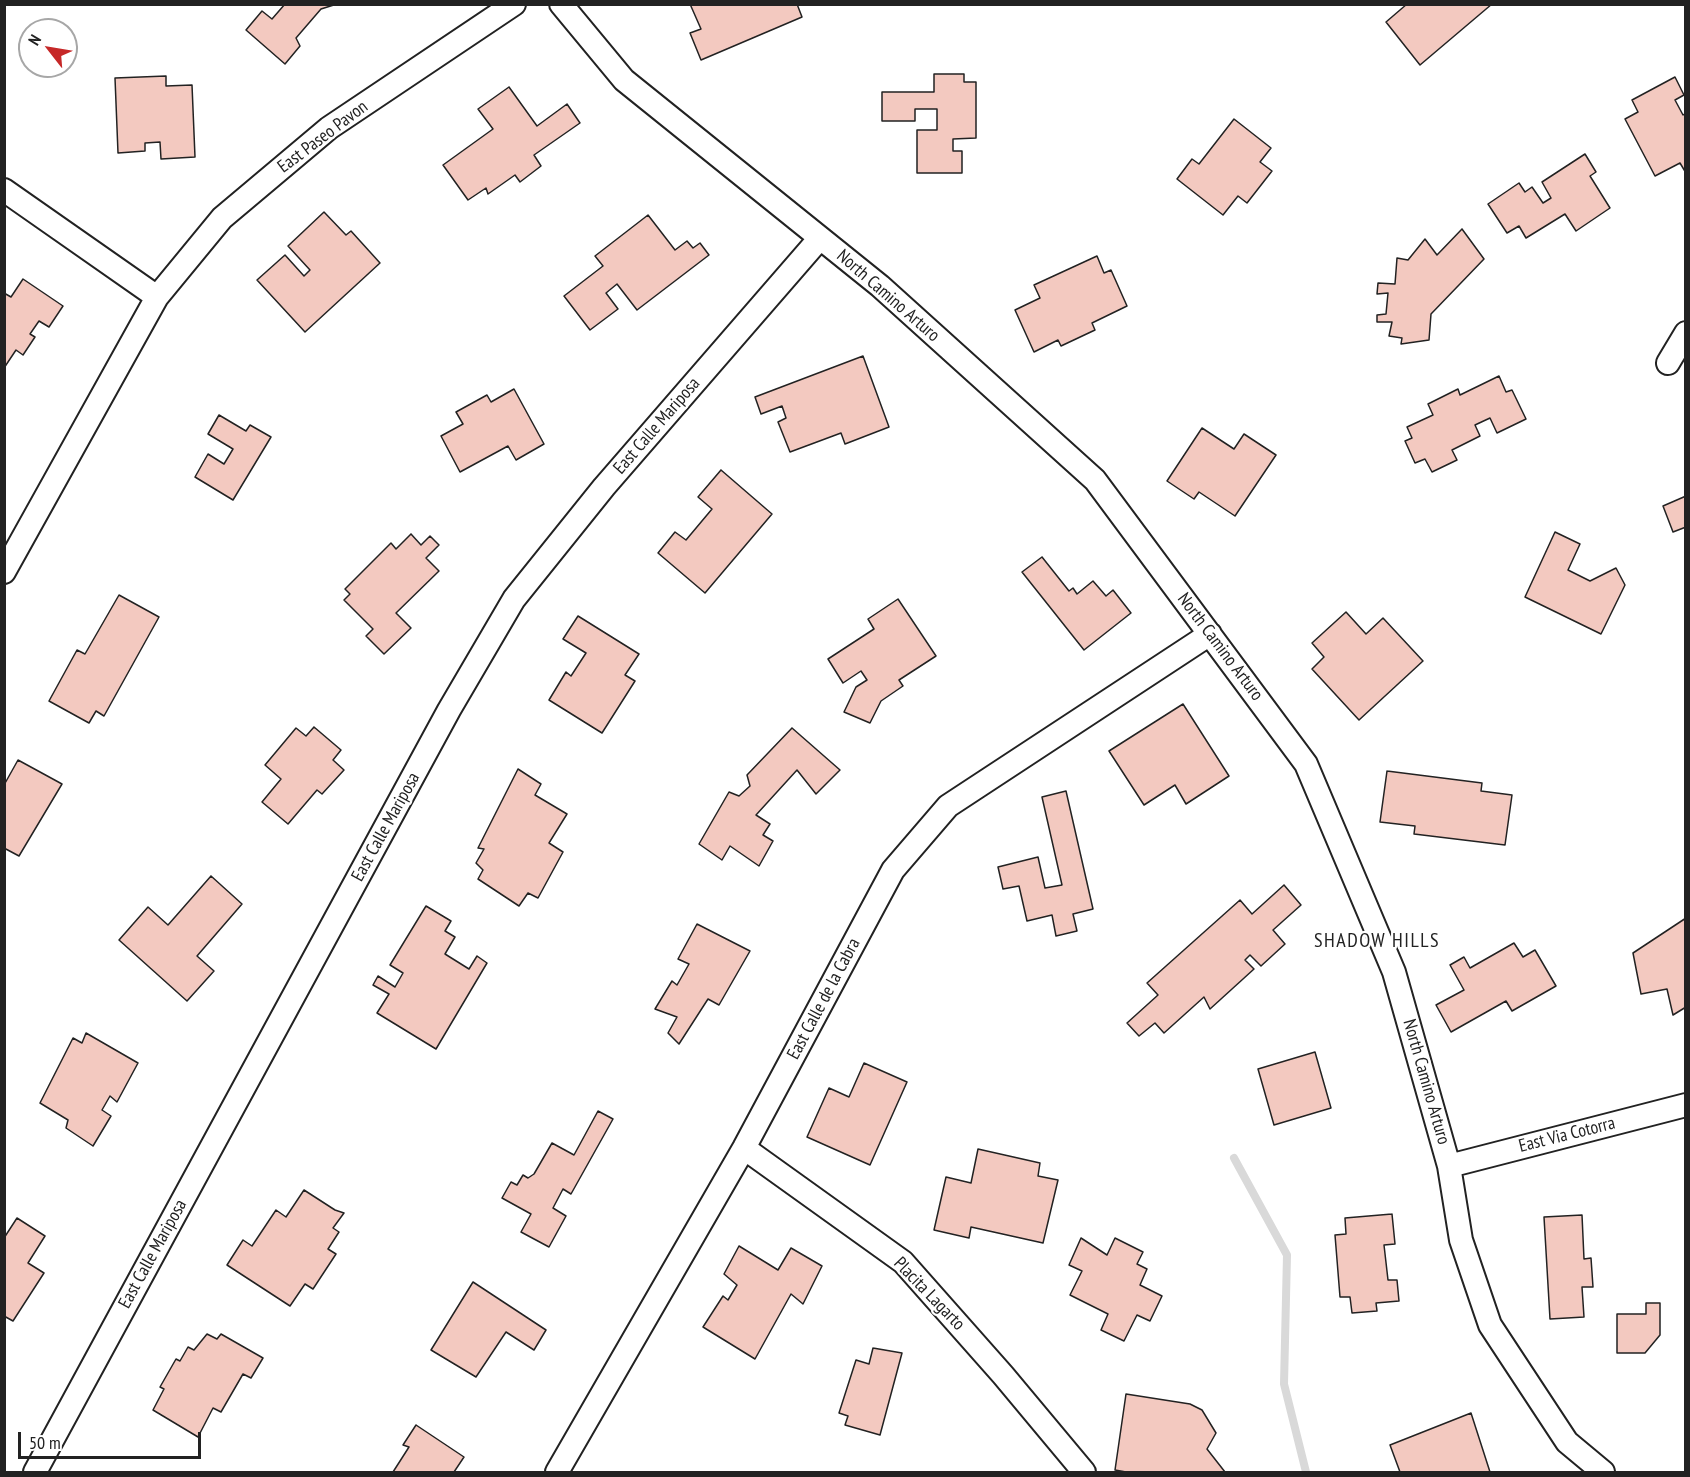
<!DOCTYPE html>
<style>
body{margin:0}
#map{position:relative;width:1690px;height:1477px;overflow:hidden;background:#fff;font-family:"PT Sans Narrow",sans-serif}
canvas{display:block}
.frame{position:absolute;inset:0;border:6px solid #222;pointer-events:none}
.north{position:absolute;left:18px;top:18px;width:60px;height:60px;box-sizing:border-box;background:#fff;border:2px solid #a7a7a7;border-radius:50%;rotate:301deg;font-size:16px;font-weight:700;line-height:24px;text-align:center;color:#222}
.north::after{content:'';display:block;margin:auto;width:21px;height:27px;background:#c62828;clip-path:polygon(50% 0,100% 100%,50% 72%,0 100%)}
.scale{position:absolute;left:18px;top:1432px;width:183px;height:27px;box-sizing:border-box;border:3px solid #222;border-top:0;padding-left:8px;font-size:18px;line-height:21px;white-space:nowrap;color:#222;-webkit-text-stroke:4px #fff;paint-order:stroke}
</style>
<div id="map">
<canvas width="1690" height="1477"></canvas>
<div class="frame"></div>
<div class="north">N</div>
<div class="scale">50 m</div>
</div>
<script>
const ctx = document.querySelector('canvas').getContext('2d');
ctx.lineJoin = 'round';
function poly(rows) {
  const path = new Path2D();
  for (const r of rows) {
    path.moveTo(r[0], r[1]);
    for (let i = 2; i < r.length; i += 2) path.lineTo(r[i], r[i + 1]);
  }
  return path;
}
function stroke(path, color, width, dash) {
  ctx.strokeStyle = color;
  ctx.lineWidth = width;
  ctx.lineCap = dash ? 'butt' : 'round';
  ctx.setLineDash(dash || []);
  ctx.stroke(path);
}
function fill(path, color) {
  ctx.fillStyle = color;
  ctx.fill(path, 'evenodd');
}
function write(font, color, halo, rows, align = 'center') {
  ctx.font = font + ' "PT Sans Narrow",sans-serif';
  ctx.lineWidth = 4.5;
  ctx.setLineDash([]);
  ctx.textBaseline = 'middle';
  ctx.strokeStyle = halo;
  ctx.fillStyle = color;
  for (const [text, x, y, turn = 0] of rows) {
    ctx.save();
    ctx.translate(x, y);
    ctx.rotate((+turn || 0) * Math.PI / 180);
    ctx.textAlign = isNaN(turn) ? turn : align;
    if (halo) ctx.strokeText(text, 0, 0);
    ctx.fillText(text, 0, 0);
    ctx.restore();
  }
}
const stream = poly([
 [1234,1158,1287,1255,1284,1384,1306,1472]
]);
const building = poly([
 [285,4,337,4,321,9,296,38,300,46,285,64,246,30,262,11,272,19,285,4],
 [690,4,797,4,802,17,701,60,690,33,701,29,690,4],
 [1407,4,1492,4,1420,65,1386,22,1407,4],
 [934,74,964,74,964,82,976,82,976,138,953,139,953,151,962,151,962,173,917,173,917,130,937,130,937,109,915,109,915,121,882,121,882,92,934,92,934,74],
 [166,76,166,86,192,85,195,157,161,159,160,142,145,143,145,151,118,153,115,78,166,76],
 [1675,77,1684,95,1675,100,1683,115,1686,113,1686,173,1680,163,1655,176,1625,119,1638,112,1632,100,1675,77],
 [509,87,537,126,567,104,580,123,534,155,541,166,520,182,515,175,488,194,486,188,468,200,443,165,493,129,478,109,509,87],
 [1234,119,1271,148,1260,162,1272,171,1247,203,1238,196,1223,215,1177,179,1192,159,1199,164,1234,119],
 [1585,154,1596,172,1590,176,1610,208,1576,231,1565,214,1526,238,1519,226,1507,233,1488,204,1519,183,1525,192,1532,187,1543,203,1551,198,1542,182,1585,154],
 [324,212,346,235,351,231,380,263,305,332,257,280,285,255,304,276,310,270,288,246,324,212],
 [648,215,675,250,687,241,693,248,700,243,709,255,637,310,617,284,606,293,618,309,590,330,564,296,603,266,595,256,648,215],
 [1462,229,1484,259,1431,314,1429,340,1401,344,1402,338,1389,336,1392,322,1377,322,1377,315,1386,314,1388,293,1377,294,1378,283,1395,284,1397,258,1408,260,1425,239,1437,255,1462,229],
 [1097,256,1104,273,1111,270,1127,306,1092,323,1095,330,1061,346,1058,340,1034,352,1015,310,1040,298,1034,285,1097,256],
 [23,279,63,306,49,327,39,321,30,334,35,337,23,355,16,350,4,368,4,293,11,297,23,279],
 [863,356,889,427,845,444,841,433,790,452,778,422,786,418,782,406,761,414,755,397,863,356],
 [1499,376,1506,392,1512,390,1526,419,1497,433,1490,418,1475,425,1480,436,1452,450,1457,460,1432,472,1425,459,1415,463,1405,441,1412,438,1407,427,1433,415,1428,404,1458,389,1460,395,1499,376],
 [514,389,544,444,516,460,508,446,460,472,441,436,463,424,456,412,487,395,491,402,514,389],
 [219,415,246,431,250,425,271,437,233,500,195,477,208,454,224,464,233,449,208,434,219,415],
 [1202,428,1234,449,1244,434,1276,455,1235,516,1199,492,1194,499,1167,481,1202,428],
 [721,470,772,514,705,593,658,553,675,532,686,540,712,509,698,497,721,470],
 [1686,496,1686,527,1673,532,1663,506,1686,496],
 [1555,532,1580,544,1568,570,1590,581,1616,568,1625,585,1601,634,1525,597,1555,532],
 [411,534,421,545,430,536,439,545,426,558,439,571,396,613,411,628,384,654,366,636,373,629,344,600,350,594,345,589,391,543,396,549,411,534],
 [1042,557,1069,591,1073,588,1077,594,1093,581,1106,596,1113,590,1131,613,1084,650,1022,572,1042,557],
 [119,595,159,617,104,716,96,711,89,723,49,701,77,650,85,654,119,595],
 [898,599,936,656,899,680,903,686,881,701,870,723,844,712,856,687,867,680,861,671,843,683,828,659,874,629,868,619,898,599],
 [1346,612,1366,634,1383,618,1423,661,1359,720,1312,669,1324,657,1312,643,1346,612],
 [578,616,639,654,625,675,635,681,602,733,549,700,566,672,571,676,586,653,563,639,578,616],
 [1183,704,1229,776,1186,804,1175,785,1144,805,1109,751,1183,704],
 [314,727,341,750,333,760,344,770,322,794,317,790,288,824,262,802,281,779,265,765,296,728,306,736,314,727],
 [792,728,840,770,816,794,797,770,756,815,770,824,763,835,773,841,759,866,730,846,722,860,699,844,729,792,739,796,750,786,747,775,792,728],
 [18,760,62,784,19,856,4,848,4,785,18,760],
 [518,769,541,784,535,795,567,814,549,843,563,852,538,898,528,893,519,906,478,879,483,870,476,863,484,849,478,848,518,769],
 [1387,771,1482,783,1481,791,1512,795,1505,845,1414,834,1415,826,1380,822,1387,771],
 [1066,791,1093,909,1073,914,1077,931,1056,936,1052,915,1027,921,1019,886,1003,889,998,867,1038,857,1045,888,1062,885,1042,797,1066,791],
 [211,876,242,904,197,956,214,971,187,1001,119,940,148,907,168,925,211,876],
 [1284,885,1301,905,1273,930,1285,944,1261,966,1250,955,1245,960,1254,969,1210,1009,1204,997,1164,1033,1155,1023,1139,1036,1127,1023,1158,995,1147,983,1240,900,1252,914,1284,885],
 [426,906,451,921,445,931,455,937,445,954,469,969,477,956,487,963,436,1049,377,1013,389,994,373,985,378,976,395,987,403,973,390,965,426,906],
 [1686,918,1686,1007,1673,1015,1667,989,1641,994,1633,953,1686,918],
 [697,924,750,951,719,1005,708,999,679,1044,668,1033,677,1017,655,1009,672,981,677,985,689,964,678,959,697,924],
 [1514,943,1523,957,1535,950,1556,986,1512,1011,1506,1001,1451,1032,1436,1005,1464,990,1450,965,1464,957,1470,968,1514,943],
 [86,1033,138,1063,117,1102,110,1096,102,1110,111,1116,93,1146,66,1128,68,1120,40,1103,73,1038,82,1043,86,1033],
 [1315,1052,1331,1108,1274,1125,1258,1069,1315,1052],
 [864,1063,907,1082,870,1165,807,1137,829,1088,849,1097,864,1063],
 [598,1111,613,1119,571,1194,563,1189,553,1208,566,1216,549,1247,521,1232,531,1214,502,1198,511,1182,517,1185,523,1175,528,1178,534,1174,552,1143,574,1155,598,1111],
 [978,1149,1040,1163,1038,1176,1058,1180,1043,1243,971,1227,969,1238,934,1230,946,1177,971,1183,978,1149],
 [304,1190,335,1210,344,1213,333,1228,339,1232,328,1249,336,1254,313,1289,305,1284,290,1306,227,1265,243,1240,252,1246,276,1210,286,1217,304,1190],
 [1392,1214,1395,1244,1384,1245,1388,1280,1397,1280,1399,1301,1376,1303,1377,1311,1352,1313,1350,1297,1340,1297,1335,1235,1346,1234,1345,1218,1392,1214],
 [1582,1215,1584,1259,1591,1258,1593,1287,1582,1287,1584,1317,1550,1319,1544,1217,1582,1215],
 [17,1218,45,1236,28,1263,44,1273,13,1321,4,1316,4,1238,17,1218],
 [1081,1238,1107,1255,1115,1238,1143,1252,1137,1264,1147,1269,1140,1285,1162,1296,1150,1321,1137,1315,1124,1341,1101,1330,1108,1314,1070,1295,1082,1271,1069,1265,1081,1238],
 [739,1246,778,1270,791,1248,822,1266,803,1304,791,1294,755,1359,703,1327,723,1296,728,1300,737,1285,724,1274,739,1246],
 [473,1282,546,1330,534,1350,506,1332,476,1377,431,1350,473,1282],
 [1646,1303,1660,1303,1660,1335,1645,1353,1617,1353,1617,1314,1646,1314,1646,1303],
 [207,1334,217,1339,221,1334,263,1358,251,1378,243,1374,221,1412,213,1408,198,1437,153,1410,164,1389,160,1387,176,1359,180,1361,188,1347,194,1350,207,1334],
 [873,1348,902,1353,880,1435,845,1425,848,1416,839,1413,856,1360,869,1364,873,1348],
 [1126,1394,1190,1404,1202,1410,1216,1433,1207,1449,1225,1472,1126,1472,1115,1470,1126,1394],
 [1471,1413,1490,1472,1400,1472,1390,1445,1471,1413],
 [416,1425,464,1457,454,1472,393,1472,409,1447,403,1445,416,1425]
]);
const street = poly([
 [561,4,624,80,880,286,1095,480,1306,764,1394,972,1449,1166,1461,1240,1490,1325,1567,1442,1603,1472],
 [4,190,157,297],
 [1668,363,1686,333],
 [4,572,157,297,222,218,329,128,514,4],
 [744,1148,903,1262,1003,1375,1084,1472],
 [1449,1166,1686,1105],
 [35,1472,449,710,514,599,604,487,820,238],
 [557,1472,744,1148,893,870,948,806,1210,634]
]);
const streetNames = [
 ["East Paseo Pavon",323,137,-37],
 ["North Camino Arturo",888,296,41],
 ["East Calle Mariposa",657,426,-49],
 ["North Camino Arturo",1220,647,53],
 ["East Calle Mariposa",386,827,-61],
 ["East Calle de la Cabra",824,999,-62],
 ["North Camino Arturo",1426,1082,74],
 ["East Via Cotorra",1567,1135,-14],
 ["East Calle Mariposa",153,1254,-61],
 ["Placita Lagarto",929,1294,46]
];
const neighbourhoodNames = [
 ["SHADOW HILLS",1377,941]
];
stroke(stream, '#d9d9d9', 8);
fill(building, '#f3c9c0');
stroke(building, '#222', 1.5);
stroke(street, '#222', 26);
stroke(street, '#fff', 22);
write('18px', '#222', '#fff', streetNames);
ctx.letterSpacing = '1.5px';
write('20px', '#222', '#fff', neighbourhoodNames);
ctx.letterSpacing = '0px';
</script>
